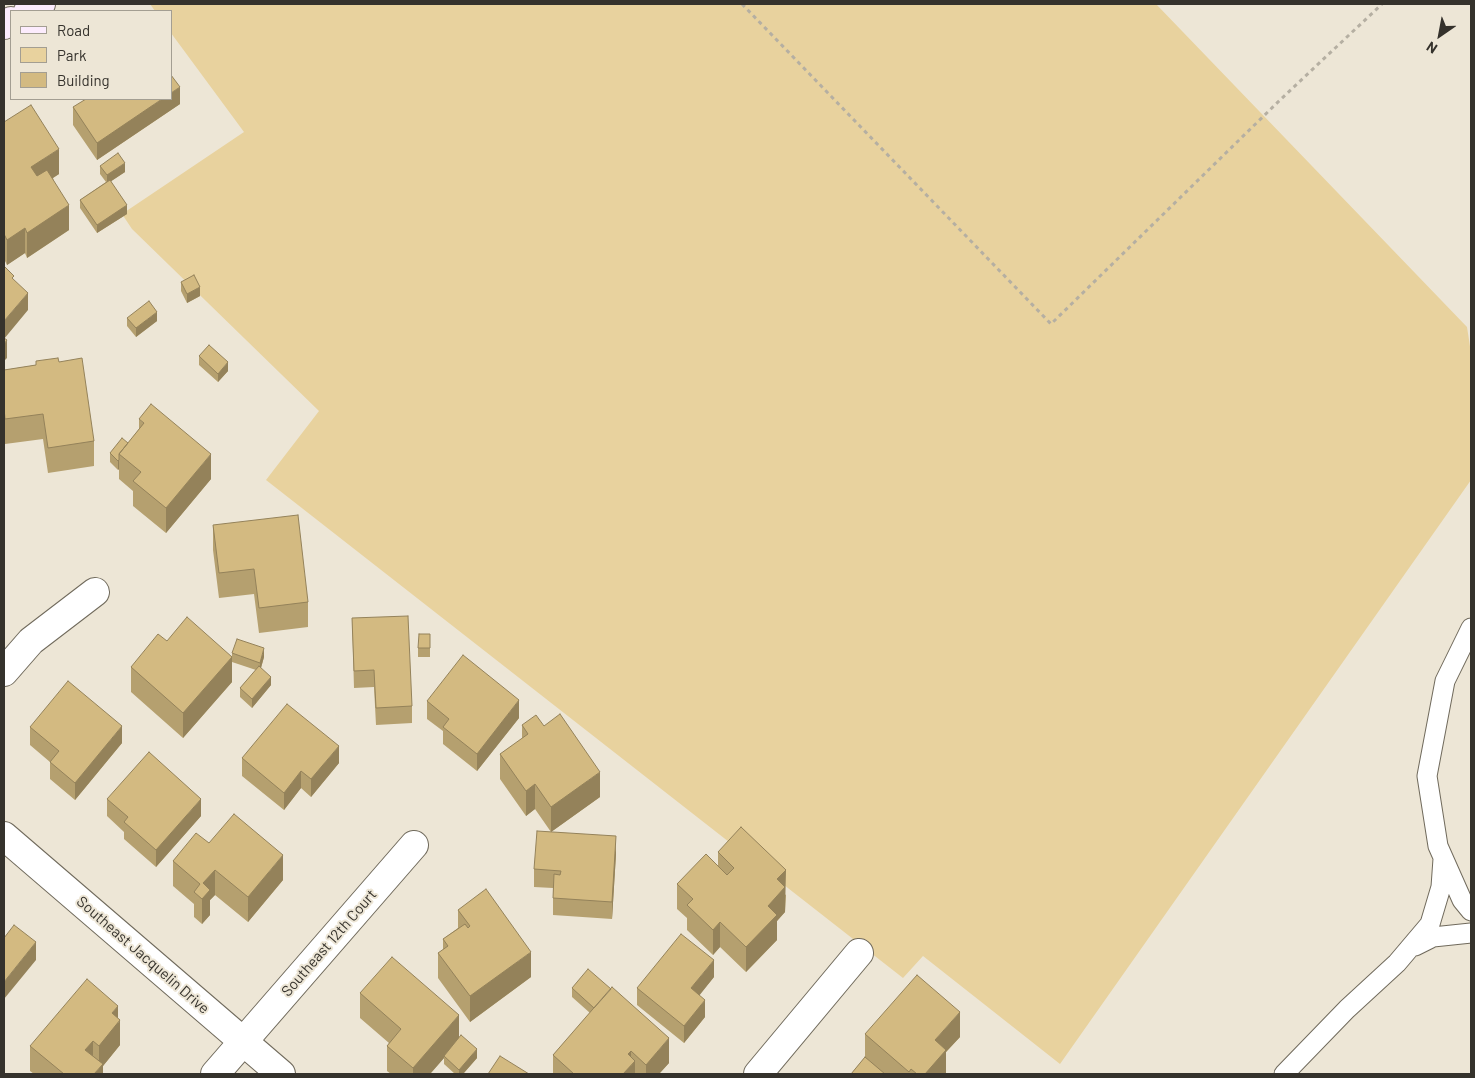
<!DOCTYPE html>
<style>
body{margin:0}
#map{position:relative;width:1475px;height:1078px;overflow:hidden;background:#ede6d6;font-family:Barlow,sans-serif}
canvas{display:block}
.frame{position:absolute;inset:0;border:5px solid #35322c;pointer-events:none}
.legend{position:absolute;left:10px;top:10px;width:162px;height:90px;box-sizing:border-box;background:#ede6d6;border:1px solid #a39e92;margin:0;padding:6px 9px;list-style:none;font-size:15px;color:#35322c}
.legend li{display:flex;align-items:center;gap:10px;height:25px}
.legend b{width:25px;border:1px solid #a39e92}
.north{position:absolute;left:1415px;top:10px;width:50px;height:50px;-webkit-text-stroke:4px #ede6d6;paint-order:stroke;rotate:213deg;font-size:14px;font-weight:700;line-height:20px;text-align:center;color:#35322c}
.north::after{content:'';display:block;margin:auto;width:18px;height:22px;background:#35322c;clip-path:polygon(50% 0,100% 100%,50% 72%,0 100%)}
</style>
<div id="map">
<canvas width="1475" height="1078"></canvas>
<div class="frame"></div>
<ul class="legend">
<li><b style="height:6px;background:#fcecfd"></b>Road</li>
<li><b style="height:14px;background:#e8d29e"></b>Park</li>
<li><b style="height:14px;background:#d3ba81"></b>Building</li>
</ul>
<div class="north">N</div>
</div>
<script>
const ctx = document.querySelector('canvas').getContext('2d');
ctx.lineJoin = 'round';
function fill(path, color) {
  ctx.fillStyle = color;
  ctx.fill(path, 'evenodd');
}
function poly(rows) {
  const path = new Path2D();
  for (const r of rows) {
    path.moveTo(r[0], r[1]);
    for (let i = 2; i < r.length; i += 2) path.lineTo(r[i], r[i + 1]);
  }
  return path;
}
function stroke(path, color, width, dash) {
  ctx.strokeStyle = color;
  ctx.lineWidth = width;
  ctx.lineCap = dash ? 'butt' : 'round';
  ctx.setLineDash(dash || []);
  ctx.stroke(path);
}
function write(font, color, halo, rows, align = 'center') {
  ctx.font = font + ' Barlow,sans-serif';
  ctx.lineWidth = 4;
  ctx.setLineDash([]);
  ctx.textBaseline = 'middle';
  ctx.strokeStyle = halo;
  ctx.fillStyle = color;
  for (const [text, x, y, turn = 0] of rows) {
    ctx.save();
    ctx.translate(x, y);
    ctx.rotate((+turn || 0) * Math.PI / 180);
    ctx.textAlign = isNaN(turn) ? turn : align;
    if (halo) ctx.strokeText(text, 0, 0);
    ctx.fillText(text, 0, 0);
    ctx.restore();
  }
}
const green = poly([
 [150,4,1156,4,1467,327,1471,353,1471,480,1060,1064,923,956,903,978,266,480,319,411,132,229,122,214,244,132,171,33,171,11,155,11]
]);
const path = poly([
 [742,4,1051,324,1280,100,1382,4]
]);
const lane = poly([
 [1471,628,1445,681,1427,776,1438,846,1462,900,1471,911],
 [1415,946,1433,937,1471,933],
 [1284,1074,1347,1009,1397,963,1430,924,1441,887,1443,859]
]);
const street = poly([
 [4,672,31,641,95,592],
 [4,836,281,1074],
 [215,1074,414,845],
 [758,1074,859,953]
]);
const secondary = poly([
 [28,11,41,4],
 [4,25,11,21]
]);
const wall = poly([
 [180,104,97,160,73,125,73,107],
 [4,122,59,174,53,178,69,230,27,258,25,253,7,265,4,259],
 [100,166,125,172,111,181,127,214,97,233,80,208,80,200,106,182,100,174],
 [181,282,200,296,187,303,181,291],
 [127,318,157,321,136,337,127,326],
 [199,356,228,371,218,382,199,365],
 [36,361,59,362,94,441,94,466,48,473,43,439,5,444,4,433,4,370,36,365],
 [139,419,211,479,166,533,133,506,133,491,119,479,119,469,118,470,110,462,110,453,128,443,139,429],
 [213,525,308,602,308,627,259,633,254,594,219,598,213,550],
 [352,618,412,706,412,723,376,725,374,687,354,688],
 [430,634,430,657,418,657,418,648],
 [167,641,232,656,232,653,264,657,261,668,271,685,252,708,240,697,240,688,256,670,232,662,232,682,183,738,131,692,131,667],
 [427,701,519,718,477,771,443,744,443,731,427,719],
 [522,725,544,726,600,797,551,832,616,854,612,919,553,915,553,888,534,887,534,869,551,832,535,809,526,816,500,779,500,754,522,739],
 [30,727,122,743,75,800,50,779,50,762,30,745],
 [242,758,339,763,311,797,301,788,284,810,242,776],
 [107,799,201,816,156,867,124,839,124,832,107,816],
 [209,843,283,880,248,922,215,895,210,900,210,915,202,924,194,917,194,904,173,886,173,861],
 [718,852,786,895,785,912,777,921,777,940,746,972,720,947,713,955,687,930,687,918,677,909,677,884,718,866],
 [458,910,531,977,470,1022,438,978,438,953,443,950,443,939,458,928],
 [714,977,699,995,705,1017,684,1043,637,1005,637,988],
 [572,988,669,1063,659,1074,553,1074,553,1055,590,1013,572,997],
 [360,993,459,1037,477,1058,463,1074,455,1074,444,1064,444,1058,430,1074,391,1074,387,1071,387,1046,389,1043,360,1018],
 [118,1019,120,1045,103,1066,103,1074,34,1074,30,1071,30,1046],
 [865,1034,960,1037,946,1052,946,1074,851,1074,865,1057]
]);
const shadedWall = poly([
 [180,87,180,104,97,160,97,143,162,99,171,99,171,93],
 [59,149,59,174,31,192,31,167],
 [125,163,125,172,107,184,107,175],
 [69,205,69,230,27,258,27,233],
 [127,205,127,214,97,233,97,225],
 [25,228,25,253,7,265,7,240],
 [200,287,200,296,187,303,187,294],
 [28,293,28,310,4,339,4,321],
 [157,312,157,321,136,337,136,328],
 [7,340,7,358,4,361,4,344],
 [228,362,228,371,218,382,218,374],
 [211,454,211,479,166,533,166,508],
 [119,460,119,469,118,470,118,461],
 [264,648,264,657,260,671,260,663],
 [232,657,232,682,183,738,183,713],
 [271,677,271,685,252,708,252,699],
 [519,700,519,718,477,771,477,754],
 [122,726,122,743,75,800,75,783],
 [339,746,339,763,311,797,311,779],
 [301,771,301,788,284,810,284,793],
 [600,772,600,797,551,832,551,807],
 [535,784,535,809,526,816,526,791],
 [201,799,201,816,156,867,156,850],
 [616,836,616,854,612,919,612,902],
 [283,855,283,880,248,922,248,897],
 [215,870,215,895,210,900,210,915,202,924,202,899,203,883],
 [786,870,785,912,777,921,777,940,746,972,746,947,777,879],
 [720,922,720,947,713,955,713,930],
 [36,942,36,960,4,999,4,982],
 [531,952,531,977,470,1022,470,996],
 [714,960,714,977,691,1006,691,988],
 [705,1000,705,1017,684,1043,684,1026],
 [118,1006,118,1023,120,1020,120,1045,103,1066,103,1074,94,1074,99,1069,99,1046,112,1013],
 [960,1012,960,1037,946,1052,946,1074,925,1074,935,1040],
 [459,1015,459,1040,444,1056,444,1058,430,1074,413,1074,413,1068],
 [669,1038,669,1063,659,1074,646,1074,646,1065],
 [93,1041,93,1066,85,1050],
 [477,1049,477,1058,463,1074,459,1074,459,1070],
 [631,1051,631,1066,635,1061,635,1074,623,1074,628,1054]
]);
const building = poly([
 [171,75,180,87,171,93,171,75],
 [86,99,162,99,97,143,73,107,86,99],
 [31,105,59,149,31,167,37,176,47,170,69,205,27,233,25,228,7,240,4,234,4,122,31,105],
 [118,153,125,163,107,175,100,166,118,153],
 [110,180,127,205,97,225,80,200,110,180],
 [4,266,14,276,12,278,28,293,4,321,4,266],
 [194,275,200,287,187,294,181,282,194,275],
 [149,301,157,312,136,328,127,318,149,301],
 [4,338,7,340,4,344,4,338],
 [209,345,228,362,218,374,199,356,209,345],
 [58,358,59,362,82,358,94,441,48,448,43,414,5,419,4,408,4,370,36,365,36,361,58,358],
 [151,404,211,454,166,508,133,481,141,472,119,454,144,423,139,419,151,404],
 [122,438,128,443,119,454,119,460,118,461,110,453,122,438],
 [298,515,308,602,259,608,254,569,219,573,213,525,298,515],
 [408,616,412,706,376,708,374,670,354,671,352,618,408,616],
 [187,617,232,657,183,713,131,667,158,634,167,641,187,617],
 [419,634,430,634,430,648,418,648,419,634],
 [237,639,264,648,260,663,232,653,237,639],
 [463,655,519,700,477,754,443,727,449,719,427,701,463,655],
 [259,666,271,677,252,699,240,688,259,666],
 [68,681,122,726,75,783,50,762,59,751,30,727,68,681],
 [287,704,339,746,311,779,301,771,284,793,242,758,287,704],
 [560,714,600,772,551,807,535,784,526,791,500,754,528,734,522,725,536,715,544,726,560,714],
 [149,752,201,799,156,850,124,822,128,817,107,799,149,752],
 [234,814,283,855,248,897,215,870,203,883,210,890,202,899,194,892,200,884,173,861,196,833,209,843,234,814],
 [741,827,786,870,777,879,785,887,768,906,777,915,746,947,720,922,713,930,687,905,693,899,677,884,706,854,727,875,734,868,718,852,741,827],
 [537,831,616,836,612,902,553,898,554,874,560,875,561,871,534,869,537,831],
 [486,889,531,952,470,996,438,953,448,946,443,939,465,924,468,928,470,926,458,910,486,889],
 [14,925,36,942,4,982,4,938,14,925],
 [681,934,714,960,691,988,705,1000,684,1026,637,988,681,934],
 [392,957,459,1015,413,1068,387,1046,401,1029,360,993,392,957],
 [588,969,611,989,594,1008,572,988,588,969],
 [917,975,960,1012,935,1040,946,1050,925,1074,917,1074,911,1069,909,1072,865,1034,917,975],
 [87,979,118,1006,112,1013,120,1020,99,1046,93,1041,85,1050,103,1064,94,1074,64,1074,30,1046,87,979],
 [612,987,669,1038,646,1065,631,1051,628,1054,635,1061,623,1074,574,1074,553,1055,612,987],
 [461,1035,477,1049,459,1070,444,1056,461,1035],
 [500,1056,529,1074,488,1074,500,1056],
 [865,1057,885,1074,851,1074,865,1057]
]);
const streetNames = [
 ["Southeast 12th Court",329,943,-49],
 ["Southeast Jacquelin Drive",143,955,41]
];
fill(green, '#e8d29e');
stroke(lane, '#706a5c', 21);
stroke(street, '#706a5c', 30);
stroke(secondary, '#706a5c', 30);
stroke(path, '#b5afa2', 3, [4, 4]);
stroke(lane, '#fff', 19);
stroke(street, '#fff', 28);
stroke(secondary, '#fcecfd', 28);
fill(wall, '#b5a06f');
fill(shadedWall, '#94825a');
fill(building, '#d3ba81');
stroke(building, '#94825a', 1);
write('15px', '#35322c', '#ede6d6', streetNames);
</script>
